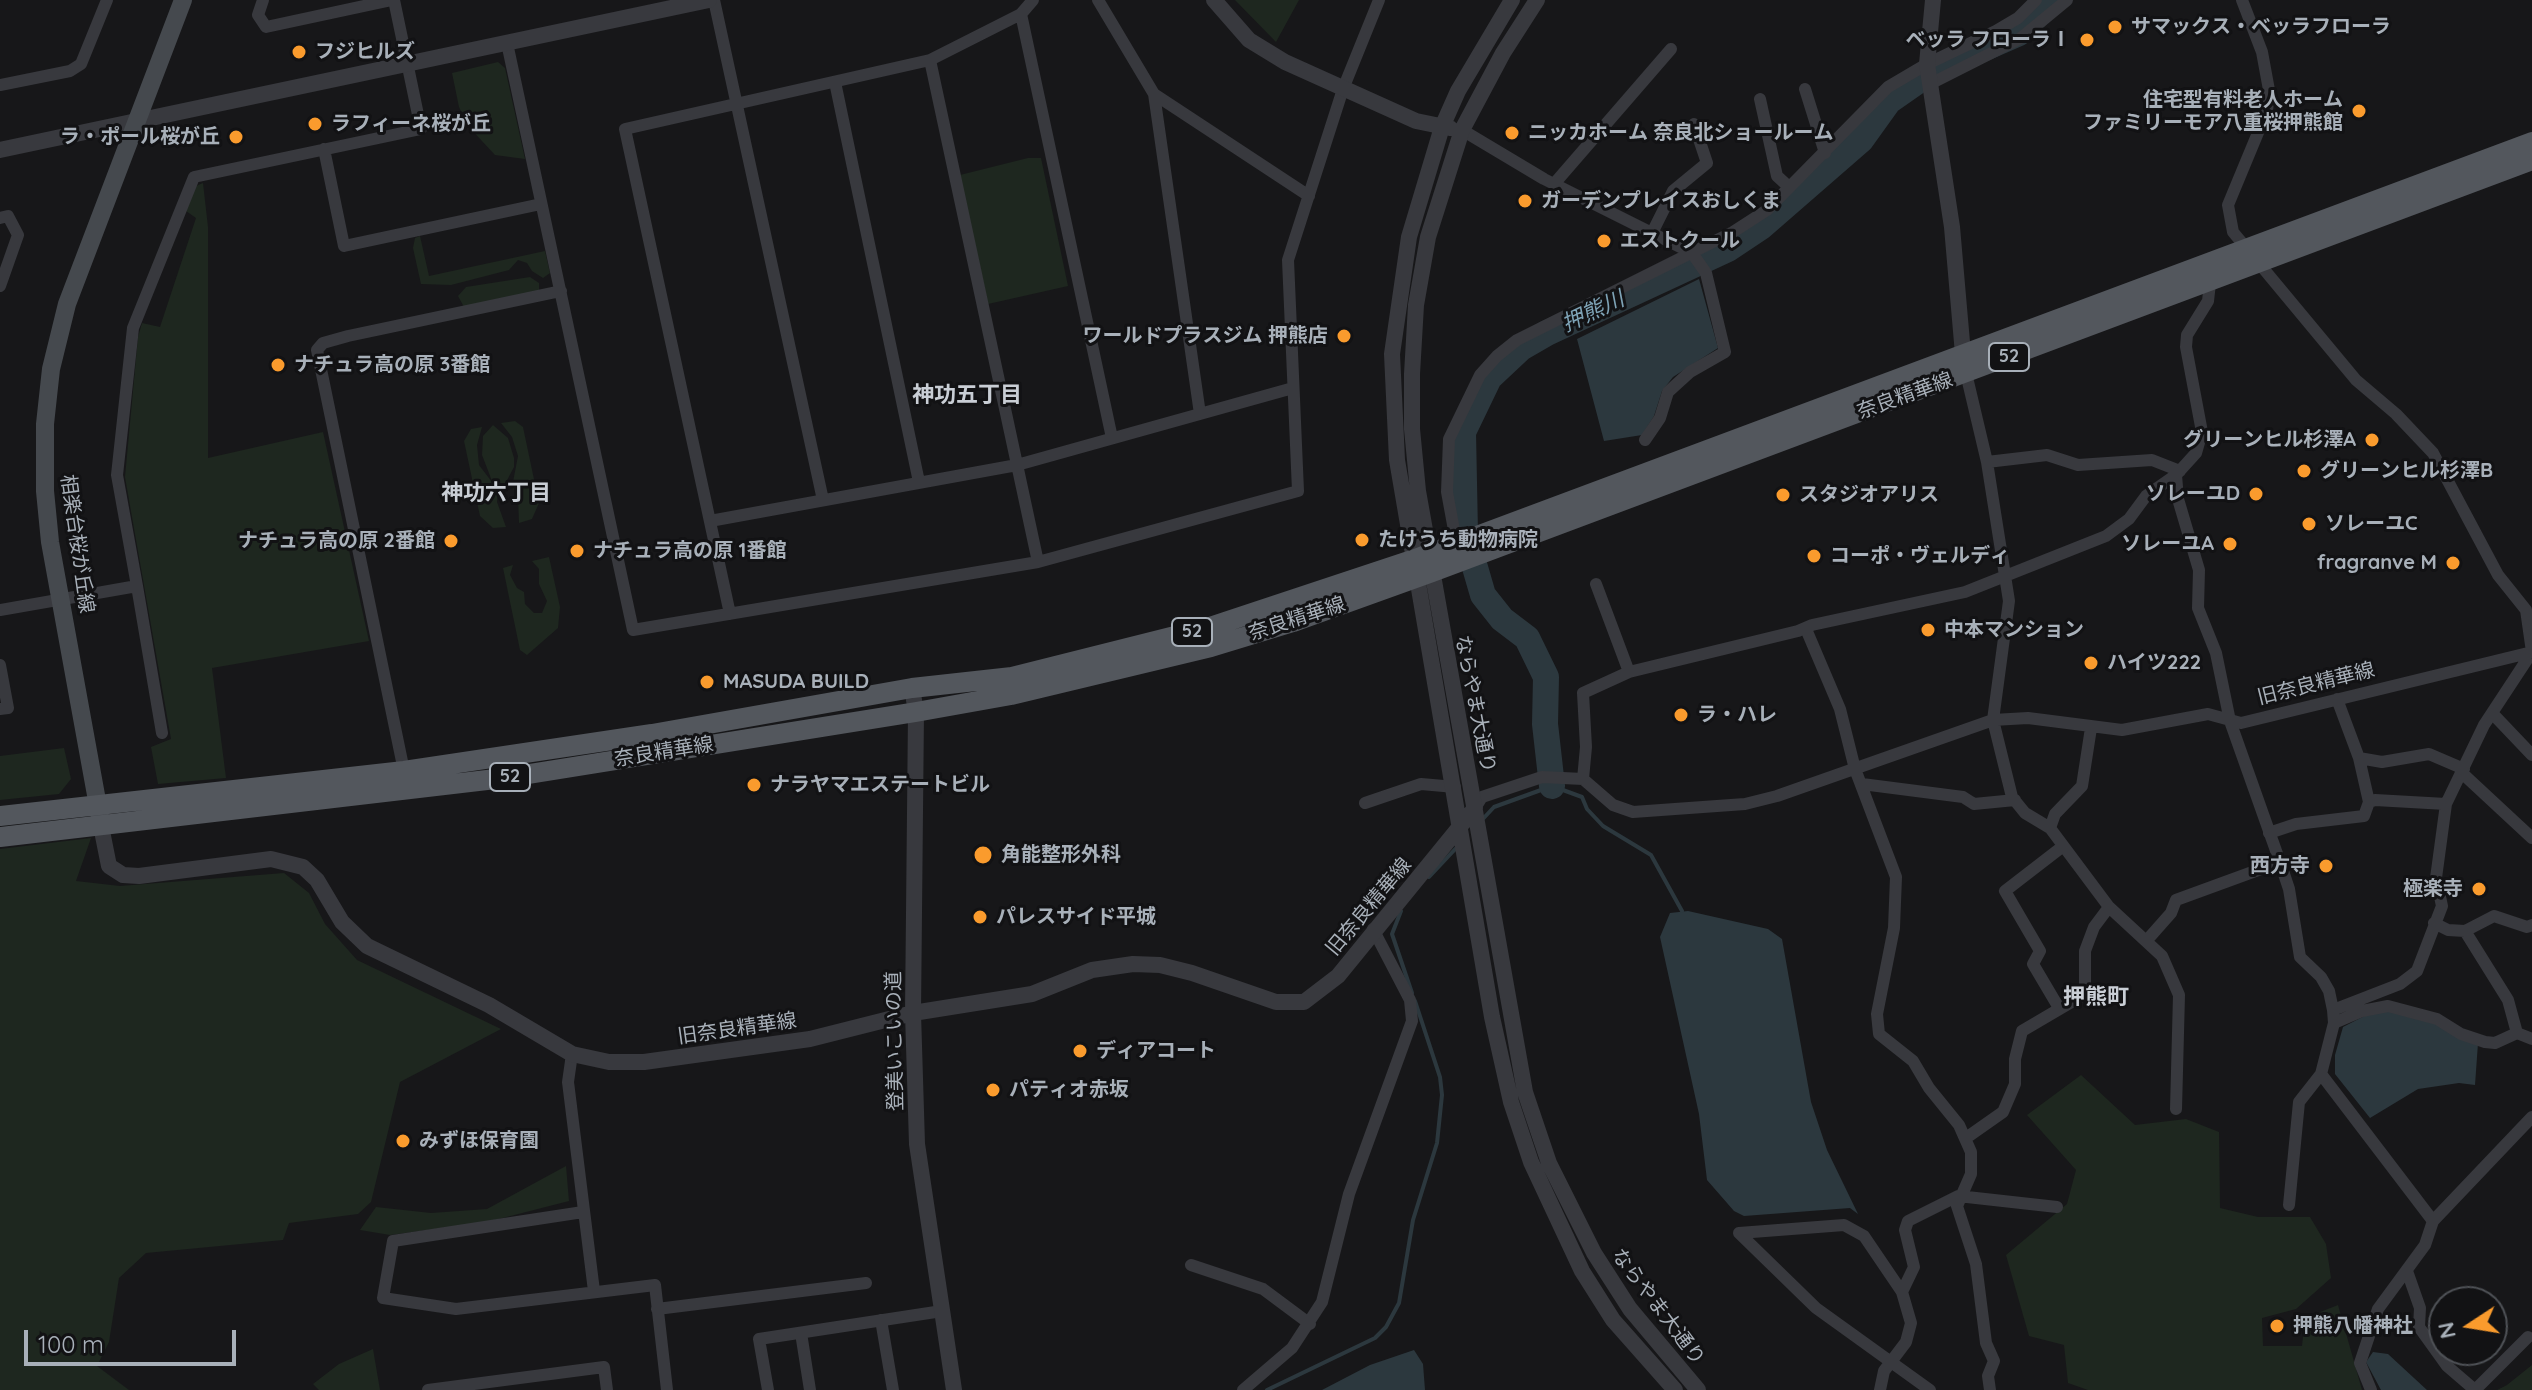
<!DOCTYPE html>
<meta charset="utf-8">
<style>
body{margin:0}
#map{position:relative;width:2532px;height:1390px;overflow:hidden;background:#171719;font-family:Quicksand,sans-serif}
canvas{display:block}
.north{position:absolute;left:2428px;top:1286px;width:80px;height:80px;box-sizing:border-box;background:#121214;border:2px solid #4e5156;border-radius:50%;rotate:258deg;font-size:22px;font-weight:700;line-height:32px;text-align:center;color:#a8b0b9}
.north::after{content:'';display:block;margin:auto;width:28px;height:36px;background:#fa9b2d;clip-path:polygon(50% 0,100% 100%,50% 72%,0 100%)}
.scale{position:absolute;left:24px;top:1330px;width:212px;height:36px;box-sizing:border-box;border:4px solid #a8b0b9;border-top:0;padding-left:10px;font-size:24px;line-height:28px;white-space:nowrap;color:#a8b0b9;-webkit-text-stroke:6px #121214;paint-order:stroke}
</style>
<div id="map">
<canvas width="2532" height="1390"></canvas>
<div class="north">N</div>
<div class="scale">100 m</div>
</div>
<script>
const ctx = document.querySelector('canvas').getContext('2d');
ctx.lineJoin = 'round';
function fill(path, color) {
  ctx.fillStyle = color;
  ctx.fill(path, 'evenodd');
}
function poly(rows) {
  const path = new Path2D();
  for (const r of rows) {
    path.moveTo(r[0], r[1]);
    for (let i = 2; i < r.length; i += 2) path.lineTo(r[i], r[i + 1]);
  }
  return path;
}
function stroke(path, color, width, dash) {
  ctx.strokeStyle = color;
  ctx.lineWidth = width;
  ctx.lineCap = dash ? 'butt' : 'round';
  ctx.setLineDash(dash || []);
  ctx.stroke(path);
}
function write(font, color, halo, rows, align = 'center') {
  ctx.font = font + ' Quicksand,"Noto Sans JP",sans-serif';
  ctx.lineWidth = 6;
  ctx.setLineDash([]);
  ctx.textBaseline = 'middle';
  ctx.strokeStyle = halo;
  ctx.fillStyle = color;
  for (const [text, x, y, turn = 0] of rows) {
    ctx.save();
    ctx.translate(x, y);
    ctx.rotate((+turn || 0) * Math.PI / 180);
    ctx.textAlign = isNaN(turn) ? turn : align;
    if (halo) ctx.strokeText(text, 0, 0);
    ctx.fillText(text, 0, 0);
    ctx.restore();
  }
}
const green = poly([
 [1235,0,1299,0,1276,42],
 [498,62,505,68,525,159,495,155,468,126,459,107,452,73],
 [1028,158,1041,158,1068,286,988,304,960,175],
 [203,183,208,227,208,458,323,432,369,641,212,668,226,778,158,784,151,747,171,739,125,477,138,337,142,323,160,327,196,218,186,211,196,186],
 [420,236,429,276,545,251,550,273,543,278,532,271,527,263,518,260,509,270,451,285,421,284,413,248,415,238],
 [530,277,539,283,539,291,464,307,458,296,466,287],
 [515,421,523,427,539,503,532,519,519,523,518,496,512,487,518,456,512,437,501,423],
 [493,425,508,438,514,458,514,467,504,486,492,481,482,455,483,436],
 [482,427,477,445,479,465,498,490,497,502,506,527,493,528,480,516,464,441,471,429],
 [549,557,560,607,558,628,527,655,520,650,503,568,513,565,510,575,517,588,524,592,525,604,534,613,542,613,547,601,539,584,539,569,532,561],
 [64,748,71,779,59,794,0,800,0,756],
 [91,838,76,881,120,886,284,873,309,893,325,924,357,960,501,1029,400,1082,371,1202,358,1214,289,1223,283,1240,146,1253,119,1278,109,1342,97,1366,129,1390,0,1390,0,849],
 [2081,1075,2135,1125,2186,1119,2219,1132,2220,1208,2258,1217,2310,1217,2326,1244,2331,1278,2296,1309,2262,1318,2263,1346,2302,1346,2305,1318,2338,1305,2362,1390,2088,1390,2068,1383,2064,1345,2029,1336,2006,1255,2067,1204,2076,1170,2027,1115],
 [566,1166,569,1201,487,1222,390,1235,360,1230,376,1207,431,1213,487,1209],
 [373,1349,380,1390,319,1390,313,1384,339,1364],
 [2532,1365,2532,1390,2497,1390,2507,1385]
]);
const water = poly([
 [1699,279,1718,348,1673,377,1662,391,1654,416,1642,435,1604,441,1577,339],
 [1688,911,1768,929,1782,939,1811,1102,1827,1150,1858,1214,1850,1208,1744,1216,1734,1211,1707,1180,1699,1114,1660,937,1670,913],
 [2407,1008,2478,1043,2475,1085,2459,1083,2418,1089,2370,1118,2335,1074,2335,1055,2343,1027,2376,1010],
 [1414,1350,1423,1364,1425,1390,1322,1390,1370,1365],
 [2373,1352,2388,1354,2427,1390,2381,1390,2366,1362]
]);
const stream = poly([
 [1481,821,1494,807,1552,786,1582,797,1587,809,1603,826,1651,855,1682,911],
 [1429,877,1459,845],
 [1401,911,1392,934,1412,993],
 [1267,1390,1375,1338,1386,1327,1399,1303,1413,1220,1437,1143,1442,1095,1440,1077,1415,1001]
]);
const river = poly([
 [1552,786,1545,724,1546,677,1527,638,1502,619,1483,595,1465,533,1463,432,1489,378,1521,348,1547,333,1728,249,1761,227,1861,140,1889,101,1932,71,2019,33,2053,0]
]);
const minor = poly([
 [263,0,258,15,266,27,392,0],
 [714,0,823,500],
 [1098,0,1154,94,1309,196],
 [2242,0,2262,52,2269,90,2267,111,2228,205,2233,232,2356,380,2396,414,2433,453,2498,575,2526,610,2532,652,2484,725,2446,804,2436,878,2442,906,2417,971,2400,984,2333,1010,2334,1023,2321,1074,2433,1221],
 [1021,14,1112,438],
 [507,43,633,630,1038,562,1298,491,1288,260,1343,89,1379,0],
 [930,60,1038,562],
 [835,82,919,482],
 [1930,84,2021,38,2067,0],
 [0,85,70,71,81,64,107,0],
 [1805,89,1825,153],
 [1154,94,1200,414],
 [1760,99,1777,176,1789,187],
 [1462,130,1544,179,1692,253,1706,273,1725,352,1690,372,1668,392,1660,418,1645,440],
 [324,149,344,246,541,204],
 [1554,184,1671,49],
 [0,218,8,216,18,235,0,286],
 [1653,231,1673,191,1707,163,1694,124],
 [1965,369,1987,462,2009,601,1993,720,2012,797,2025,813,2050,828,2109,907,2094,927,2085,951,2085,994,2022,1031,2015,1059,2015,1084,2003,1112,1966,1138],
 [1987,462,2047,455,2078,465,2152,460,2180,471],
 [2176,475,2178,499,2199,570,2198,608,2216,653,2230,721,2280,862],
 [710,521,1017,465,1293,388],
 [1456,541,1447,492,1449,439,1480,375,1497,356,1517,340,1733,232,1767,210,1888,87,1927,64,1996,31,2018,18,2036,0],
 [137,586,162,733],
 [0,610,137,586,117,475,133,328,194,177,421,129,394,0],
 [730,614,625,129,930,60,1021,14,1033,0],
 [1806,629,1840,709,1855,769,1896,877,1894,928,1877,1014,1879,1034,1913,1061,1929,1088,1959,1125,1971,1152,1971,1174,1957,1206,1976,1264,1986,1343,1994,1361,1988,1376,1990,1390],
 [0,665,8,708,0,709],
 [1629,672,1798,631,1812,625,1965,592,2106,536,2129,519,2146,496,2176,475,2196,453,2202,432,2186,347,2187,335,2208,301,2210,283],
 [2337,699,2359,758,2369,802],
 [2492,713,2532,755],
 [2359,758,2382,762,2429,754,2464,769],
 [404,771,317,350,323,343,348,336,561,291],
 [2462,773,2532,838],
 [1583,779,1586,747,1583,693,1629,672,1596,584],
 [1862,784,1963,797,1974,804,2015,800],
 [1365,803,1421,784,1455,787],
 [1475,808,1482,797,1542,777,1583,779,1613,805,1633,812,1745,804,1777,796,1993,720,2028,718,2122,730,2208,714,2241,723,2532,652],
 [2050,828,2055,814,2082,786,2091,728],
 [2269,833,2296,824,2364,816,2369,802,2375,800,2446,804],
 [2109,907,2162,956,2179,995,2176,1109],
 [2434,923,2448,930,2465,931,2508,1000,2517,1033],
 [2465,931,2494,916,2527,927,2532,925],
 [2148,939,2171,913,2176,900,2280,862,2289,889,2300,957,2321,977,2329,991,2333,1010],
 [2059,1008,2033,964,2040,951,2005,891,2062,847],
 [2334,1023,2362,1011,2388,1006,2437,1019,2461,1034,2485,1042,2495,1043,2517,1033,2532,1039],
 [572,1054,568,1082,594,1291],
 [2289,1205,2299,1102,2321,1074],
 [583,1212,393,1241,383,1298,456,1309,655,1285,667,1390],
 [1739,1233,1844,1225,1864,1236,1902,1292,1911,1323,1906,1342,1884,1371,1880,1390],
 [1739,1233,1816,1308,1930,1390],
 [1191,1265,1263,1289,1310,1324],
 [2407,1271,2420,1308,2419,1327,2447,1366,2475,1390],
 [1902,1292,1914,1267,1905,1230,1908,1221,1958,1196,2057,1207],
 [657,1309,866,1283],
 [881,1320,893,1390],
 [801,1333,810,1390],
 [428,1390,604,1367,607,1390],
 [768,1390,759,1339,942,1311],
 [1243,1390,1292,1348,1322,1302,1349,1194,1412,1021,1410,1000,1373,929],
 [2371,1390,2360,1363,2378,1309,2425,1245,2433,1221,2532,1117],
 [2475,1390,2528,1337]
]);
const tertiary = poly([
 [1214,0,1249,40,1285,62,1416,121,1450,128],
 [1512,0,1458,91,1442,127,1409,237,1392,354,1397,460,1492,1017,1511,1102,1531,1162,1582,1271,1613,1320,1675,1390],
 [1537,0,1503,53,1462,130,1428,237,1416,305,1412,374,1412,429,1418,491,1525,1092,1549,1163,1594,1253,1630,1309,1698,1390],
 [1933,0,1927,64,1952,227,1963,354],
 [0,150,709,0],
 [912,688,916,712,913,1013,917,1144,954,1390],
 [101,826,109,866,123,875,139,876,271,859,303,867,317,880,342,922,367,946,489,1005,572,1054,609,1062,644,1062,810,1039,913,1013,1032,994,1092,970,1133,964,1160,965,1192,973,1276,1002,1304,1002,1338,976,1475,808]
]);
const secondary = poly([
 [100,817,50,542,45,491,45,424,51,369,67,304,183,0]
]);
const primary = poly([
 [0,816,404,771,652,734,912,688,1012,677,1207,628,1415,559,2532,142],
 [0,837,504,778,916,712,1011,695,1211,647,1293,622,1432,572,2532,160]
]);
const markers = [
 [2115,27,8,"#fa9b2d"],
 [2087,40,8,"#fa9b2d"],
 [299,52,8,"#fa9b2d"],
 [2359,111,8,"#fa9b2d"],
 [315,124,8,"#fa9b2d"],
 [1512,133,8,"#fa9b2d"],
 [236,137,8,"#fa9b2d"],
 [1525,201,8,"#fa9b2d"],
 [1604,241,8,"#fa9b2d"],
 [1344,336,8,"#fa9b2d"],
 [278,365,8,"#fa9b2d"],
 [2372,440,8,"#fa9b2d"],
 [2304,471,8,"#fa9b2d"],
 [2256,494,8,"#fa9b2d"],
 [1783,495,8,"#fa9b2d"],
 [2309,524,8,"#fa9b2d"],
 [1362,540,8,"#fa9b2d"],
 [451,541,8,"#fa9b2d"],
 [2230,544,8,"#fa9b2d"],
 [577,551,8,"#fa9b2d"],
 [1814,556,8,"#fa9b2d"],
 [2453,563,8,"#fa9b2d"],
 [1928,630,8,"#fa9b2d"],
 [2091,663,8,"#fa9b2d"],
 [707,682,8,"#fa9b2d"],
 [1681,715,8,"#fa9b2d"],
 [754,785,8,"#fa9b2d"],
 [983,855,10,"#fa9b2d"],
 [2326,866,8,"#fa9b2d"],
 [2479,889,8,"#fa9b2d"],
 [980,917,8,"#fa9b2d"],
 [1080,1051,8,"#fa9b2d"],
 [993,1090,8,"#fa9b2d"],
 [403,1141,8,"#fa9b2d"],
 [2277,1326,8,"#fa9b2d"]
];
const shields = [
 [2009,357,40],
 [1192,632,40],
 [510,777,40]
];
const shieldNames = [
 ["52",2009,357],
 ["52",1192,632],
 ["52",510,777]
];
const poiNames = [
 ["サマックス・ベッラフローラ",2131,27],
 ["ベッラ フローラⅠ",2071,40,"right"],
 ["フジヒルズ",315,52],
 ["住宅型有料老人ホーム",2343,100,"right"],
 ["ファミリーモア八重桜押熊館",2343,123,"right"],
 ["ラフィーネ桜が丘",331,124],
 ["ニッカホーム 奈良北ショールーム",1528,133],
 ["ラ・ポール桜が丘",220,137,"right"],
 ["ガーデンプレイスおしくま",1541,201],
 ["エストクール",1620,241],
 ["ワールドプラスジム 押熊店",1328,336,"right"],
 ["ナチュラ高の原 3番館",294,365],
 ["グリーンヒル杉澤A",2356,440,"right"],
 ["グリーンヒル杉澤B",2320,471],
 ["ソレーユD",2240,494,"right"],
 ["スタジオアリス",1799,495],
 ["ソレーユC",2325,524],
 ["たけうち動物病院",1378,540],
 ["ナチュラ高の原 2番館",435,541,"right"],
 ["ソレーユA",2214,544,"right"],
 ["ナチュラ高の原 1番館",593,551],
 ["コーポ・ヴェルディ",1830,556],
 ["fragranve M",2437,563,"right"],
 ["中本マンション",1944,630],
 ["ハイツ222",2107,663],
 ["MASUDA BUILD",723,682],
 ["ラ・ハレ",1697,715],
 ["ナラヤマエステートビル",770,785],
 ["角能整形外科",1001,855],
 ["西方寺",2310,866,"right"],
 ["極楽寺",2463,889,"right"],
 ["パレスサイド平城",996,917],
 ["ディアコート",1096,1051],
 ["パティオ赤坂",1009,1090],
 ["みずほ保育園",419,1141],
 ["押熊八幡神社",2293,1326]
];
const streetNames = [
 ["奈良精華線",1905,396,-20],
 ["相楽台桜が丘線",77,544,82],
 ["奈良精華線",1297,619,-18],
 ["旧奈良精華線",2316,684,-14],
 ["ならやま大通り",1475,704,79],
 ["奈良精華線",664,752,-9],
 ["旧奈良精華線",1369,907,-50],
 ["旧奈良精華線",737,1029,-8],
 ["登美いこいの道",895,1041,-91],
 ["ならやま大通り",1658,1307,53]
];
const waterNames = [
 ["押熊川",1593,312,-25]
];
const neighbourhoodNames = [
 ["神功五丁目",967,395],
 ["神功六丁目",496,493],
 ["押熊町",2096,997]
];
fill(green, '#1e271f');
fill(water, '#2c383e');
stroke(stream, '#2c383e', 4);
stroke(river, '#2c383e', 26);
stroke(minor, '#38393e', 12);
stroke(tertiary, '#38393e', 16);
stroke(secondary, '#45494e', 18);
stroke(primary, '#53575d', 20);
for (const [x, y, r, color] of markers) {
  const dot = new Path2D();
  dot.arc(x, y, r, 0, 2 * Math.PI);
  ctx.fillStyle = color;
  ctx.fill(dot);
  stroke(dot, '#121214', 3);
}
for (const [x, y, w] of shields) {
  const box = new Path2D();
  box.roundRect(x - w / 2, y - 14, w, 28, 6);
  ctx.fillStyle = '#121214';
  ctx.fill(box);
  stroke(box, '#a8b0b9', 2);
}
write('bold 18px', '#a8b0b9', null, shieldNames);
write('bold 20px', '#a8b0b9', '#121214', poiNames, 'left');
write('20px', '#a8b0b9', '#121214', streetNames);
write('italic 22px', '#7ea3b6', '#121214', waterNames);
write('bold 22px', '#c9ced5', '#121214', neighbourhoodNames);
</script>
